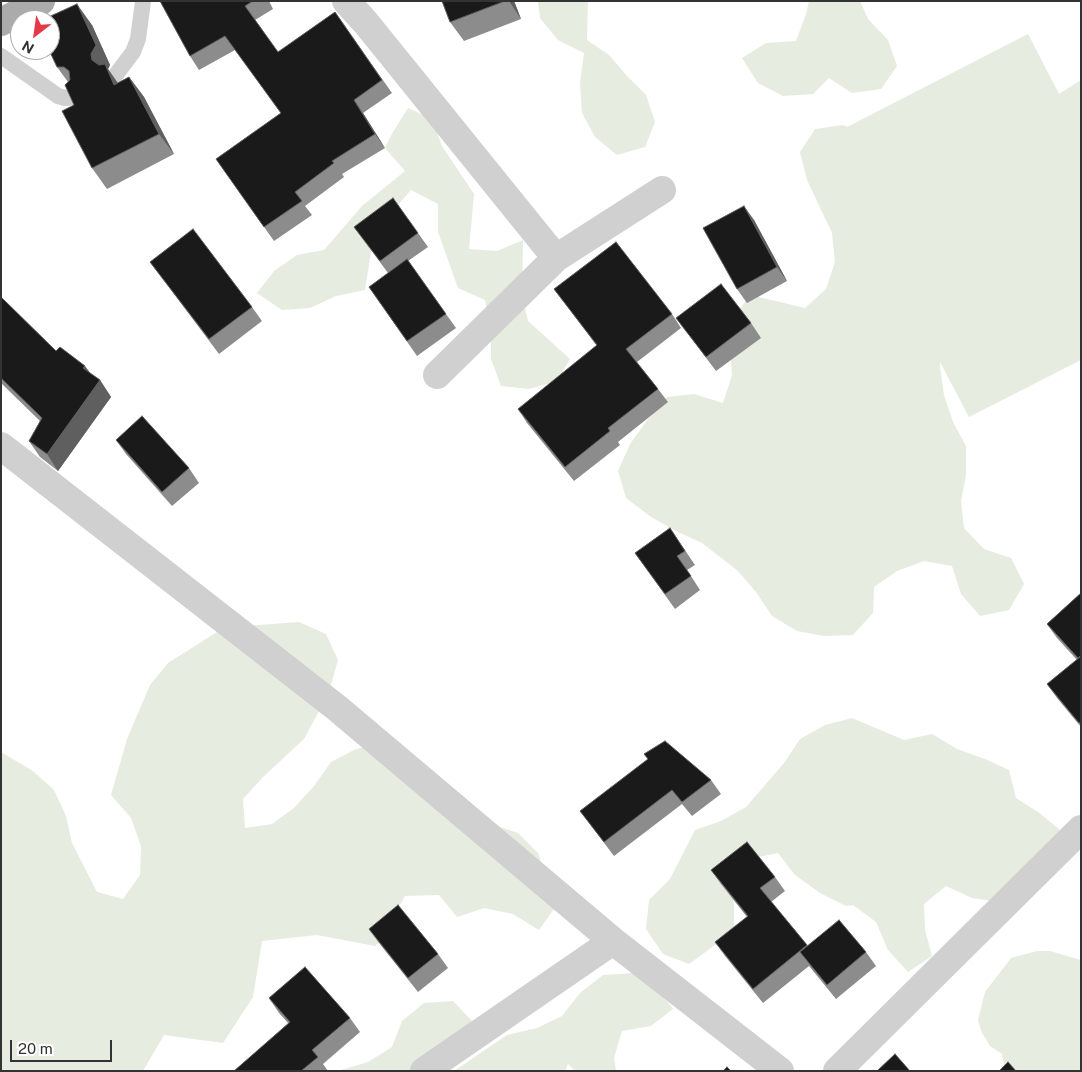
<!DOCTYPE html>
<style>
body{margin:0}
#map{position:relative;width:1082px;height:1072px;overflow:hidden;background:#fff;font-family:"Public Sans",sans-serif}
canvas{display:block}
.frame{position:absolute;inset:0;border:2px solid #333;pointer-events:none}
.north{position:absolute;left:10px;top:10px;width:50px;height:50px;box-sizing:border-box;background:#fff;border:1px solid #adadad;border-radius:50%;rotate:210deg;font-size:14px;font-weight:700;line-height:20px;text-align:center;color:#333}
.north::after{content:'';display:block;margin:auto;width:18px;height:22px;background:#e63946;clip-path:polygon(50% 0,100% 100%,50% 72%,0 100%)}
.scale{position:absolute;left:10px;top:1040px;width:102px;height:22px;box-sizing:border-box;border:2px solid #333;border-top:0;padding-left:6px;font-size:15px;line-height:18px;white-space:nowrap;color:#333;-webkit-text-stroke:4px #fff;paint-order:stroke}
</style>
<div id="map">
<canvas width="1082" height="1072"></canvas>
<div class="frame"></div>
<div class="north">N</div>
<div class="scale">20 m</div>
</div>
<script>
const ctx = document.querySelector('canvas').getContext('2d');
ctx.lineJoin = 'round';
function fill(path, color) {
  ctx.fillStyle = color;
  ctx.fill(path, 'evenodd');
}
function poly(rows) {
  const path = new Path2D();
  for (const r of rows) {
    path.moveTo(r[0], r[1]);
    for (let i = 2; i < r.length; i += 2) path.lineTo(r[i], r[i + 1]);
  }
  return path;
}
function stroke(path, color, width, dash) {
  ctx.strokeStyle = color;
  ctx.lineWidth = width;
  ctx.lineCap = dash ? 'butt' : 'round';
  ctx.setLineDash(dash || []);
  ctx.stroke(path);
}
const green = poly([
 [538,1,588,1,587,40,609,55,627,76,646,95,655,122,645,147,617,155,595,137,582,113,580,83,584,53,558,40,540,18],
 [809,1,860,1,868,19,888,40,897,66,881,89,852,93,829,78,813,94,783,96,758,83,742,58,766,43,796,41,806,14],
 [1028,34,1059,94,1081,80,1081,360,969,417,940,362,940,367,944,395,953,422,966,446,966,475,961,501,964,528,984,549,1011,558,1024,584,1009,610,980,616,961,594,952,566,924,561,897,571,874,587,873,613,853,635,824,636,797,631,772,616,756,592,738,571,702,543,676,531,651,517,626,498,618,471,630,444,648,419,667,397,694,394,723,403,732,375,730,347,734,317,750,295,805,308,826,289,835,262,832,233,807,180,800,152,815,129,843,125,847,127],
 [408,108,432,119,442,146,474,194,469,249,497,251,523,240,522,295,528,321,570,359,557,381,529,389,501,386,491,359,491,329,485,300,458,288,438,232,438,204,411,190,374,233,365,290,336,296,310,308,282,310,257,293,274,271,297,255,324,250,362,206,405,171,385,148,393,132],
 [299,622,326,634,338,660,330,688,318,713,304,739,262,778,243,799,245,828,272,824,294,808,314,786,331,762,356,749,383,743,491,824,518,833,538,853,556,906,539,930,513,914,484,908,457,917,439,895,405,896,379,943,375,946,317,935,262,941,253,997,223,1043,164,1035,143,1071,1,1071,1,752,33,771,54,790,66,816,72,843,97,892,123,899,140,875,141,846,131,818,111,795,127,739,150,685,168,663,217,632,245,626],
 [852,718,904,740,932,734,957,749,985,759,1009,770,1016,798,1038,812,1059,829,1068,855,1000,902,972,898,946,886,924,904,925,930,932,956,908,972,888,950,876,922,853,905,846,906,820,893,795,875,778,853,749,859,728,876,734,904,734,931,689,964,663,954,646,929,649,900,670,879,695,830,721,821,746,807,784,763,800,739,825,725],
 [1037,951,1050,951,1081,960,1081,1071,1005,1071,1002,1054,990,1046,982,1033,978,1020,985,992,1011,958],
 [633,973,656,987,673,1009,651,1026,622,1031,614,1058,616,1071,575,1071,568,1064,565,1071,454,1071,507,1035,537,1028,562,1016,580,993,603,975],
 [453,1001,473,1022,433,1071,330,1071,341,1070,368,1062,392,1047,402,1021,424,1003]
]);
const service = poly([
 [1,56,58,96,65,98,75,97],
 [115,76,133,52,138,39,143,1]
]);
const minor = poly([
 [346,1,366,23,556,258],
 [437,375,556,258,662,190],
 [1,446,337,708,613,941,780,1071],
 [424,1071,613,941],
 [837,1071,1081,829]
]);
const primary = poly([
 [1,22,41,1]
]);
const wall = poly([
 [160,1,269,1,273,9,255,20,278,52,335,12,392,93,363,113,385,148,342,174,344,177,305,206,312,215,274,241,216,159,281,113,235,50,199,70,190,56],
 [442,1,514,1,521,19,464,41,450,22],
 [92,25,110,65,108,69,118,83,129,77,144,97,174,154,107,189,92,168,68,82,57,67],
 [754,220,787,281,747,303,737,289],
 [354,227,418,233,428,247,408,261,456,328,417,356,369,287,388,273],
 [150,262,252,307,262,321,219,354],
 [554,289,672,314,681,328,637,362,658,389,668,402,618,442,620,445,574,481,527,423,518,409,597,346],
 [1,297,56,351,100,380,111,397,58,471,40,457,29,441,40,421,1,383],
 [676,318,751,323,761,338,716,371],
 [116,440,189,468,199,483,172,506,126,454],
 [670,528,695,565,687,570,700,590,675,609,635,553],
 [1081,593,1081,727,1057,698,1047,684,1077,660,1057,638,1047,624],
 [711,780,721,794,692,816,682,804,614,856,580,811],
 [711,870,775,877,785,891,771,902,808,946,866,952,876,966,836,999,809,966,763,1003,725,956,715,942,747,917,721,884],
 [369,929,438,954,448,968,418,992,379,943],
 [269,998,350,1018,360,1032,323,1064,328,1071,234,1071,289,1024,279,1013]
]);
const shadedWall = poly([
 [509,1,514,1,521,19],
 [77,4,92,25,110,65,108,69,119,85,129,105,92,60],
 [129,77,144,97,174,154,159,134],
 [354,100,363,113,385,148,375,134],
 [744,206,754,220,787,281,777,267],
 [85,366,97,382,83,368],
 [100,380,111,397,58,471,47,454]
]);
const building = poly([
 [160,1,253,1,245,6,278,52,335,12,382,80,354,100,375,134,332,161,334,163,295,192,302,201,264,227,216,159,281,113,225,36,190,56,160,1],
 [442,1,505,1,450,22,442,1],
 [77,4,96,45,91,54,92,60,99,65,105,64,114,85,129,77,159,134,92,168,62,111,74,105,65,85,70,80,69,71,64,67,57,67,49,50,50,50,50,20,42,20,77,4],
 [393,198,418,233,380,261,354,227,393,198],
 [744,206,777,267,737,289,703,228,744,206],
 [193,229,252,307,209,339,150,262,193,229],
 [616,242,672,314,626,349,658,389,608,428,610,431,565,467,518,409,597,345,554,289,616,242],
 [407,259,446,314,407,341,369,287,407,259],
 [721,284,751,323,706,357,676,318,721,284],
 [1,297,56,351,60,347,85,366,83,368,100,380,47,454,29,441,42,418,1,378,1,297],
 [142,416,189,468,162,492,116,440,142,416],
 [670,528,685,551,677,556,691,576,665,594,635,553,670,528],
 [1081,593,1081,655,1078,658,1047,624,1081,593],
 [1080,657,1081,658,1081,722,1079,723,1047,684,1080,657],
 [665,741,711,780,682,802,672,790,604,842,580,811,648,759,644,754,665,741],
 [747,842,775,877,760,888,807,945,753,989,715,942,748,916,711,870,747,842],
 [398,905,438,954,408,978,369,929,398,905],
 [839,920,866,952,827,985,800,952,839,920],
 [305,967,350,1018,312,1050,318,1057,301,1071,234,1071,290,1022,269,998,305,967],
 [895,1054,910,1071,877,1071,895,1054],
 [1008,1062,1016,1071,999,1071,1008,1062],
 [727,1067,731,1071,723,1071,727,1067]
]);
fill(green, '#e6ecdf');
stroke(service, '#d0d0d0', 16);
stroke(minor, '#d0d0d0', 28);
stroke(primary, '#ababab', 28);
fill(wall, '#8c8c8c');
fill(shadedWall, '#5f5f5f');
fill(building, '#1a1a1a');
stroke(building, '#5f5f5f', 1);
</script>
